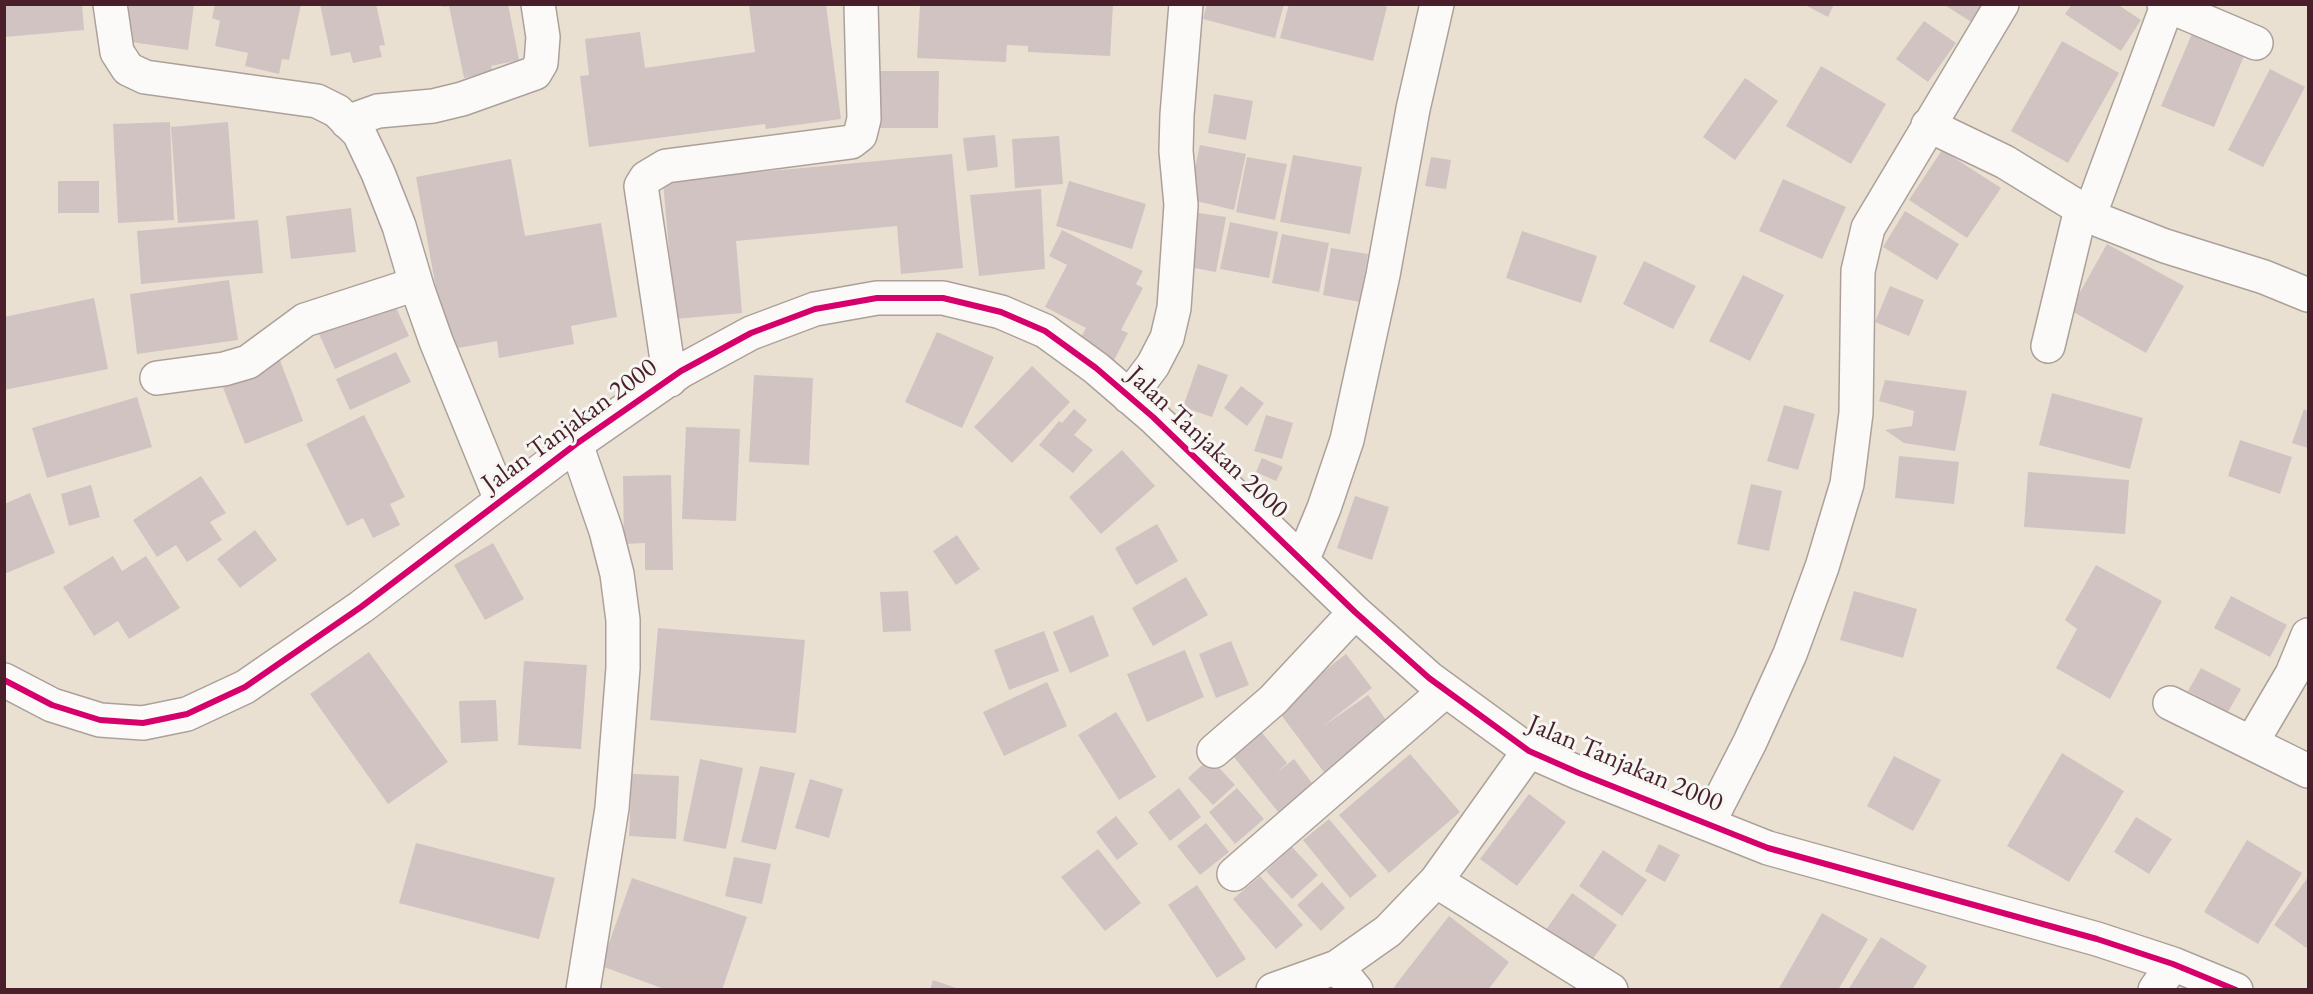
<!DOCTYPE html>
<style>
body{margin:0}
#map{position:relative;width:2313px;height:994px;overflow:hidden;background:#e9e0d2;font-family:"EB Garamond",serif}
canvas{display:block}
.frame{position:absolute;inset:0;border:6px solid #4a1f2b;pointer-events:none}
</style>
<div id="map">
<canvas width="2313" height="994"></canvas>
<div class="frame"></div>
</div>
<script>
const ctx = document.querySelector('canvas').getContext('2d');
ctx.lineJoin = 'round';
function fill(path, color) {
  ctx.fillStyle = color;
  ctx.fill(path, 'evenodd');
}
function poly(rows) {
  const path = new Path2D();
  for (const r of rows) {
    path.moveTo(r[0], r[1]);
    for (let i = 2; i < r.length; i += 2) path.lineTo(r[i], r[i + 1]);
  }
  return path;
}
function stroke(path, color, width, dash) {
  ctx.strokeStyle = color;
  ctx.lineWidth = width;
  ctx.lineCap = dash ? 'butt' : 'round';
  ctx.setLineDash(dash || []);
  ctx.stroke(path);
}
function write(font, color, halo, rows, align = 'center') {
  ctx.font = font + ' "EB Garamond",serif';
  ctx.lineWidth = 6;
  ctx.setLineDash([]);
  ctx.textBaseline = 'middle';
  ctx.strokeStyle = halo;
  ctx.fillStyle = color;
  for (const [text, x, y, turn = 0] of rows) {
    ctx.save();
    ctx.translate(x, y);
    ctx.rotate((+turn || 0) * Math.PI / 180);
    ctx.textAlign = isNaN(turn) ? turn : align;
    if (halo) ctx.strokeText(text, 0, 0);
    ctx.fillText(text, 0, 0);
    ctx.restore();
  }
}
const building = poly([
 [4,4,82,4,84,30,4,37],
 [129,4,194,4,188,50,124,41],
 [215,4,301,4,289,60,282,59,279,74,245,66,248,53,215,46,220,21,212,18],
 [320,4,376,4,385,45,379,46,382,57,353,63,350,52,331,56],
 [443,4,508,4,519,60,491,66,493,72,464,78,449,6,443,7],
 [920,4,1113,4,1110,56,1028,52,1028,46,1007,45,1006,62,917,58],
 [1207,4,1284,4,1275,38,1203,19],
 [1289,4,1377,4,1387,7,1373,61,1280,38],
 [1803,4,1834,4,1828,17],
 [1943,4,1984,4,1973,23],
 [2072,4,2117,4,2141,20,2121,51,2065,14],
 [749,5,826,5,841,119,766,129,765,124,589,147,580,76,589,75,585,39,640,32,645,68,755,52],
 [2198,20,2250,42,2214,127,2161,106],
 [1924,21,1956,43,1928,82,1896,59],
 [2062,41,2119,73,2068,163,2011,131],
 [1821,66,1886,104,1851,164,1786,126],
 [2270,69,2305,87,2263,167,2228,150],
 [878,71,939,71,938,128,877,128],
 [1745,78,1778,101,1735,160,1703,137],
 [1214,94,1253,101,1246,140,1208,133],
 [170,122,174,220,118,223,113,124],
 [228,122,235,219,178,223,171,127],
 [995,135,998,167,967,171,963,138],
 [1059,136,1063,184,1015,188,1012,139],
 [1200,145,1246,154,1234,210,1188,199],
 [1942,150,2001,188,1967,238,1909,200],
 [952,154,963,268,901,274,897,226,736,241,742,313,675,319,663,181],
 [1293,155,1362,167,1350,234,1280,222],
 [1247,157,1287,164,1275,220,1236,212],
 [1431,157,1451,160,1446,189,1425,186],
 [511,159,525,236,601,223,617,317,571,326,574,344,499,358,497,341,447,350,416,177],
 [1783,179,1846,207,1822,259,1759,231],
 [58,181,99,181,99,213,58,213],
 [1069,181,1146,204,1132,249,1056,226],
 [1041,189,1045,269,979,276,970,195],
 [351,208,356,252,291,259,286,216],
 [1905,211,1959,244,1937,280,1883,247],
 [1192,212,1226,217,1216,272,1183,266],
 [258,220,263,273,141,284,137,231],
 [1230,222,1278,232,1269,278,1220,269],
 [1062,230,1143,271,1136,284,1143,288,1121,330,1128,333,1110,368,1074,350,1086,328,1045,307,1067,265,1049,256],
 [1522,231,1597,256,1581,303,1506,278],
 [1282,234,1329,243,1319,292,1272,283],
 [2107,244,2184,286,2146,353,2070,310],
 [1331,248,1368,254,1360,302,1323,295],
 [1644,261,1696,286,1673,329,1623,304],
 [1743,275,1784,295,1750,361,1709,341],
 [229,280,238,340,137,354,130,294],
 [1890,286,1924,300,1909,336,1875,322],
 [94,298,108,369,4,390,4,317],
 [393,301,409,336,335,369,319,334],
 [937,332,994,357,962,428,905,402],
 [396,352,411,382,350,410,336,379],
 [278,355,303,421,245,444,219,377],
 [1198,364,1228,375,1212,417,1183,407],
 [1032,366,1070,402,1012,463,974,427],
 [754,375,813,378,809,465,749,462],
 [1885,380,1967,391,1955,451,1904,443,1885,430,1912,426,1914,411,1879,401],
 [1241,386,1264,403,1247,426,1224,408],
 [2052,393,2143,418,2130,469,2039,445],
 [137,397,152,447,47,478,32,428],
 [1784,405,1815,414,1798,470,1767,461],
 [1074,409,1087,420,1074,435,1093,450,1073,473,1039,445,1059,421,1062,423],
 [2304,409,2308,411,2308,448,2292,443],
 [364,415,405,497,390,504,400,525,373,538,363,518,347,526,306,444],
 [1266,415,1293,423,1282,459,1254,451],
 [686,427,740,429,736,521,682,519],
 [2240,440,2292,457,2280,494,2228,476],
 [1122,450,1155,486,1101,534,1069,497],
 [1899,456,1959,462,1954,504,1895,498],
 [1262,458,1283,467,1276,481,1256,472],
 [2028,472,2129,480,2125,534,2024,527],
 [671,475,673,570,645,570,645,543,624,544,623,476],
 [201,476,226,513,210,522,222,540,187,562,176,545,157,557,133,520],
 [1751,484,1782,491,1769,551,1737,544],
 [91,485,100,517,69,526,61,494],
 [30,493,55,553,4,574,4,504],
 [1355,496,1389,507,1372,560,1337,548],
 [1157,524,1178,561,1136,585,1115,548],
 [255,530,277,560,240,588,217,559],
 [957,535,980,569,956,585,933,551],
 [493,543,524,599,485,620,454,565],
 [113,556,122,571,146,556,180,608,129,639,118,621,94,636,63,587],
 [2096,565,2162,601,2110,699,2056,668,2077,629,2065,620],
 [1186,577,1208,615,1153,646,1132,608],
 [908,591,911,631,883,632,880,592],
 [1854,591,1917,609,1903,658,1840,640],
 [2231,596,2287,625,2270,657,2214,628],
 [1093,615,1109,656,1070,673,1053,632],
 [658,628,805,640,796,733,650,720],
 [1044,631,1059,671,1009,690,994,650],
 [1231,641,1249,685,1216,698,1199,654],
 [1185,650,1204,697,1147,722,1127,674],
 [369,652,448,762,388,804,310,694],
 [1346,654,1372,688,1322,727,1368,695,1394,731,1329,779,1276,708],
 [524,661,587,665,581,749,518,745],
 [2201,668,2241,689,2228,712,2188,691],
 [1047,682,1067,726,1004,756,983,712],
 [496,700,498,741,461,743,459,701],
 [1116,712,1156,777,1119,800,1078,735],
 [1254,723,1287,763,1276,773,1294,759,1318,791,1283,818,1226,747],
 [2062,753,2124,791,2069,882,2007,846],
 [1410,754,1460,812,1389,873,1339,815],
 [1894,756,1941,780,1913,831,1867,806],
 [1210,758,1235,785,1213,805,1188,778],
 [700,759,743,768,726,849,683,841],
 [760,766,795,773,776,850,741,842],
 [632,774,679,776,676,839,629,836],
 [810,779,843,789,829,838,795,828],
 [1179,788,1201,817,1170,841,1148,812],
 [1237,788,1264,819,1235,844,1209,812],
 [1529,794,1566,822,1517,886,1480,859],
 [1116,816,1138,844,1117,860,1096,832],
 [2136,817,2172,839,2149,874,2114,852],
 [1329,819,1377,876,1350,898,1303,840],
 [1206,823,1229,852,1200,875,1177,846],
 [2247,840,2302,873,2258,944,2204,912],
 [416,843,555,878,539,939,399,903],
 [1659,844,1680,855,1665,882,1645,871],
 [1292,847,1318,875,1292,899,1266,871],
 [1098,849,1141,903,1105,931,1061,877],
 [1603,850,1647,880,1622,916,1579,886],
 [734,857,771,864,762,904,725,896],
 [1260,876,1303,925,1276,949,1233,899],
 [2308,877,2308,949,2274,925],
 [632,878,747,917,722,990,667,990,601,966],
 [1322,882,1345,908,1321,931,1297,905],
 [1197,885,1246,959,1217,978,1168,905],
 [1572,893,1617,925,1585,970,1540,938],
 [1822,913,1868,939,1838,990,1778,990],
 [1449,916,1509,962,1488,990,1398,990,1394,987],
 [1881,937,1927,966,1912,990,1848,990],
 [933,980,959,989,959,990,930,990]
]);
const minor = poly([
 [110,4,117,52,128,69,145,77,317,101,337,111,359,133,378,173,399,226,418,290,436,341,501,500],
 [2164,4,2256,43],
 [347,122,378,111,433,106,462,99,535,73,541,63,543,37,538,4],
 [1928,125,2005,162,2101,221,2165,246,2264,277,2308,295],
 [2090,214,2167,6],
 [2048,346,2081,209],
 [157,378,224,369,248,362,305,320,416,284],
 [670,380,641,186,646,178,666,166,851,142,860,135,864,119,861,4],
 [1129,397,1153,365,1167,338,1174,308,1181,205,1176,151,1177,115,1186,4],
 [576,444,606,531,617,574,623,620,623,668,612,808,583,990],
 [1302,561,1324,508,1347,440,1383,275,1413,109,1437,4],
 [4,680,52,705,100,720,143,723,187,714,245,687,361,607,576,444,681,371,751,333,815,309,877,298,943,298,1001,312,1045,331,1096,368,1153,417,1355,612,1429,678,1529,751,1579,773,1768,848,2097,939,2173,964,2236,990],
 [2170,703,2308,771],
 [2252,742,2292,674,2308,635],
 [1214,751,1273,700,1355,612],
 [1708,824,1750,742,1790,654,1822,567,1847,484,1856,413,1858,271,1868,228,2002,4],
 [1234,874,1445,691],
 [1436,881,1611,990],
 [1337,967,1356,990],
 [1273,990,1337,967,1388,931,1436,881,1529,751],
 [2155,990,2173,964]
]);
const cycleway = poly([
 [4,680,52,705,100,720,143,723,187,714,245,687,361,607,576,444,681,371,751,333,815,309,877,298,943,298,1001,312,1045,331,1096,368,1153,417,1355,612,1429,678,1529,751,1579,773,1768,848,2097,939,2173,964,2236,990]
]);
const streetNames = [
 ["Jalan Tanjakan 2000",570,426,-36],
 ["Jalan Tanjakan 2000",1207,443,43],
 ["Jalan Tanjakan 2000",1625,764,23]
];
fill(building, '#d1c3c2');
stroke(minor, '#aca19a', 36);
stroke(minor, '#fcfaf8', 33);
stroke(cycleway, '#d6006c', 6);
write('27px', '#4a1f2b', '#f6f6f2', streetNames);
</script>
